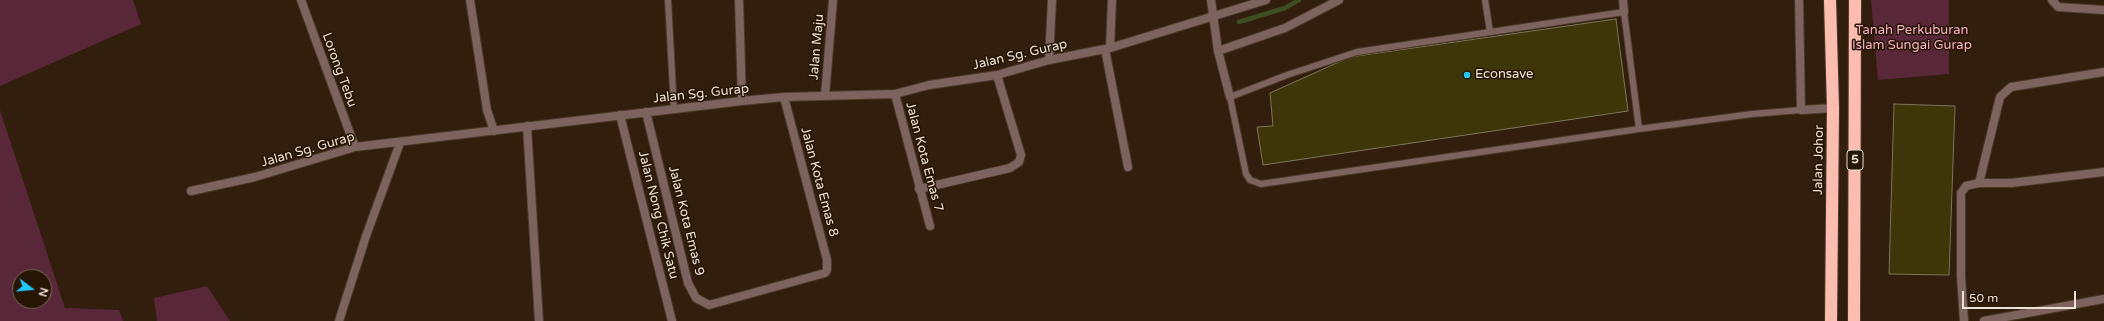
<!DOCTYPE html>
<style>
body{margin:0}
#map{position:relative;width:2104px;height:321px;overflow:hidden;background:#311e0c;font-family:"Varela Round",sans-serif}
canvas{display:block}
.north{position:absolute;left:12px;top:269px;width:40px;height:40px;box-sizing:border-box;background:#271503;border:1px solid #776757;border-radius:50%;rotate:106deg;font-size:11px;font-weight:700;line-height:16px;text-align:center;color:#eee1d6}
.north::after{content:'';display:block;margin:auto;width:14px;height:18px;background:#1fc9fd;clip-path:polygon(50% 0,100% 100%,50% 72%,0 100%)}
.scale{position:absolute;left:1962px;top:291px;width:114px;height:18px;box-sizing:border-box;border:2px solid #eee1d6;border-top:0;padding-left:5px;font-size:12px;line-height:14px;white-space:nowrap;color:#eee1d6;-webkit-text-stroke:3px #271503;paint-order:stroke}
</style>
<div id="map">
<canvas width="2104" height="321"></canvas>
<div class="north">N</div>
<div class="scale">50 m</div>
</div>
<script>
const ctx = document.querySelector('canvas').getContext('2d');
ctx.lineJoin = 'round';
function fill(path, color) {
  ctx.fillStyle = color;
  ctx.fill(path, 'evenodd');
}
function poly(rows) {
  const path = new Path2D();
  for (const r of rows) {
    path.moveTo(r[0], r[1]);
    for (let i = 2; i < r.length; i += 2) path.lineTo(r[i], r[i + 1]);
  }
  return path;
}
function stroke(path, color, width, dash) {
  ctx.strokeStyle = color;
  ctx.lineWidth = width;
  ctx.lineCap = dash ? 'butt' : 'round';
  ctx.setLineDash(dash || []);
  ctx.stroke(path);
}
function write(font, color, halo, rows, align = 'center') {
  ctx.font = font + ' "Varela Round",sans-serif';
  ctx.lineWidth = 3;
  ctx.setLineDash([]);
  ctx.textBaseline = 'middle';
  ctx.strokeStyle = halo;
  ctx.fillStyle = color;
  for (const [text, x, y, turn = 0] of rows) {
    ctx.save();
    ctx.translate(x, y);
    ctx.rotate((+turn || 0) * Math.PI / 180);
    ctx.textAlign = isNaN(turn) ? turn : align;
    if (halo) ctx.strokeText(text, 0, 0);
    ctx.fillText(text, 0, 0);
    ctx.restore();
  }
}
const green = poly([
 [0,0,133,0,141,24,0,86],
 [1871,0,1949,0,1949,74,1878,80],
 [0,110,65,308,119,310,123,321,0,321],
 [20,277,44,277,44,301,20,301],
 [207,286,230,321,157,321,154,298]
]);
const stream = poly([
 [1239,22,1285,8,1299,0]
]);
const building = poly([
 [1616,19,1628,111,1263,165,1257,127,1273,126,1270,93,1350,57,1616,19],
 [1894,104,1955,106,1949,275,1889,274,1894,104]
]);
const lane = poly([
 [668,0,674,109],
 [1485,0,1490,32],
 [1639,129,1261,184,1250,180,1246,174,1230,97,1287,75,1357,52,1624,12,1639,129,1752,114,1801,110]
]);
const street = poly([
 [301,0,355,147],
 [470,0,487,110,494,131],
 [739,0,742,101],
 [1211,0,1218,51,1230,97],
 [1623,0,1624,12],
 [1799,0,1801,110,1833,108],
 [2052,0,2058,7,2104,10],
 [1110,48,1112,0],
 [1105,49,1128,167],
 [1218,51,1285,28,1339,0],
 [1049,60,1052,0],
 [895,94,930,226],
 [825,96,833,0],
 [646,112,688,283,696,298,709,305,825,273,827,270,827,260,784,97],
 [620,115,672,321],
 [527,126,539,321],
 [1979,183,2011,183,2104,172],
 [919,189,1010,168,1019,162,1021,155,997,75],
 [191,191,255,177,355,147,742,101,784,97,895,94,929,85,997,75,1049,60,1110,48,1266,0],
 [339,321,366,236,400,143],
 [1964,321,1961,276,1961,193,1966,186,1979,183,2000,97,2011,87,2104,72],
 [1984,321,2104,299]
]);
const highway = poly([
 [1830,0,1833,108,1831,321],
 [1854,321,1855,0]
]);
const markers = [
 [1467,75,4,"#1fc9fd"]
];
const shields = [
 [1855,160,16]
];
const shieldNames = [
 ["5",1855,160]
];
const parkNames = [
 ["Tanah Perkuburan",1912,31],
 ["Islam Sungai Gurap",1912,46]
];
const streetNames = [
 ["Jalan Maju",817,47,-85],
 ["Jalan Sg. Gurap",1020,55,-13],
 ["Lorong Tebu",339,70,70],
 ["Jalan Sg. Gurap",701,94,-6],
 ["Jalan Sg. Gurap",308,150,-16],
 ["Jalan Kota Emas 7",924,157,75],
 ["Jalan Johor",1819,160,-89],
 ["Jalan Kota Emas 8",819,182,75],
 ["Jalan Nong Chik Satu",658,215,76],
 ["Jalan Kota Emas 9",686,221,76]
];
const poiNames = [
 ["Econsave",1475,75]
];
fill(green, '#582738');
stroke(stream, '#3b4f20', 4.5);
fill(building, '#3e3509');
stroke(building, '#7c765a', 1);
stroke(lane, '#4b3928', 8);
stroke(street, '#4b3928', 10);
stroke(highway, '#4b3928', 14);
stroke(lane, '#7d635e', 6);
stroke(street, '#7d635e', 8);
stroke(highway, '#fcbdb0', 12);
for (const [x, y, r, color] of markers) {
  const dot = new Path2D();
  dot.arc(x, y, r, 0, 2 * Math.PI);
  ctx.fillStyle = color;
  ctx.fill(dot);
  stroke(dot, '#271503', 1.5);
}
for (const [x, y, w] of shields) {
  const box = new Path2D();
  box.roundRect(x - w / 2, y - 10, w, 20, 3);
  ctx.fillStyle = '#271503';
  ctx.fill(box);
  stroke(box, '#eee1d6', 1);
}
write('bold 12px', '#eee1d6', null, shieldNames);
write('13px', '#f5b0c5', '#271503', parkNames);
write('13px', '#eee1d6', '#271503', streetNames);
write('13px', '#eee1d6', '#271503', poiNames, 'left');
</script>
